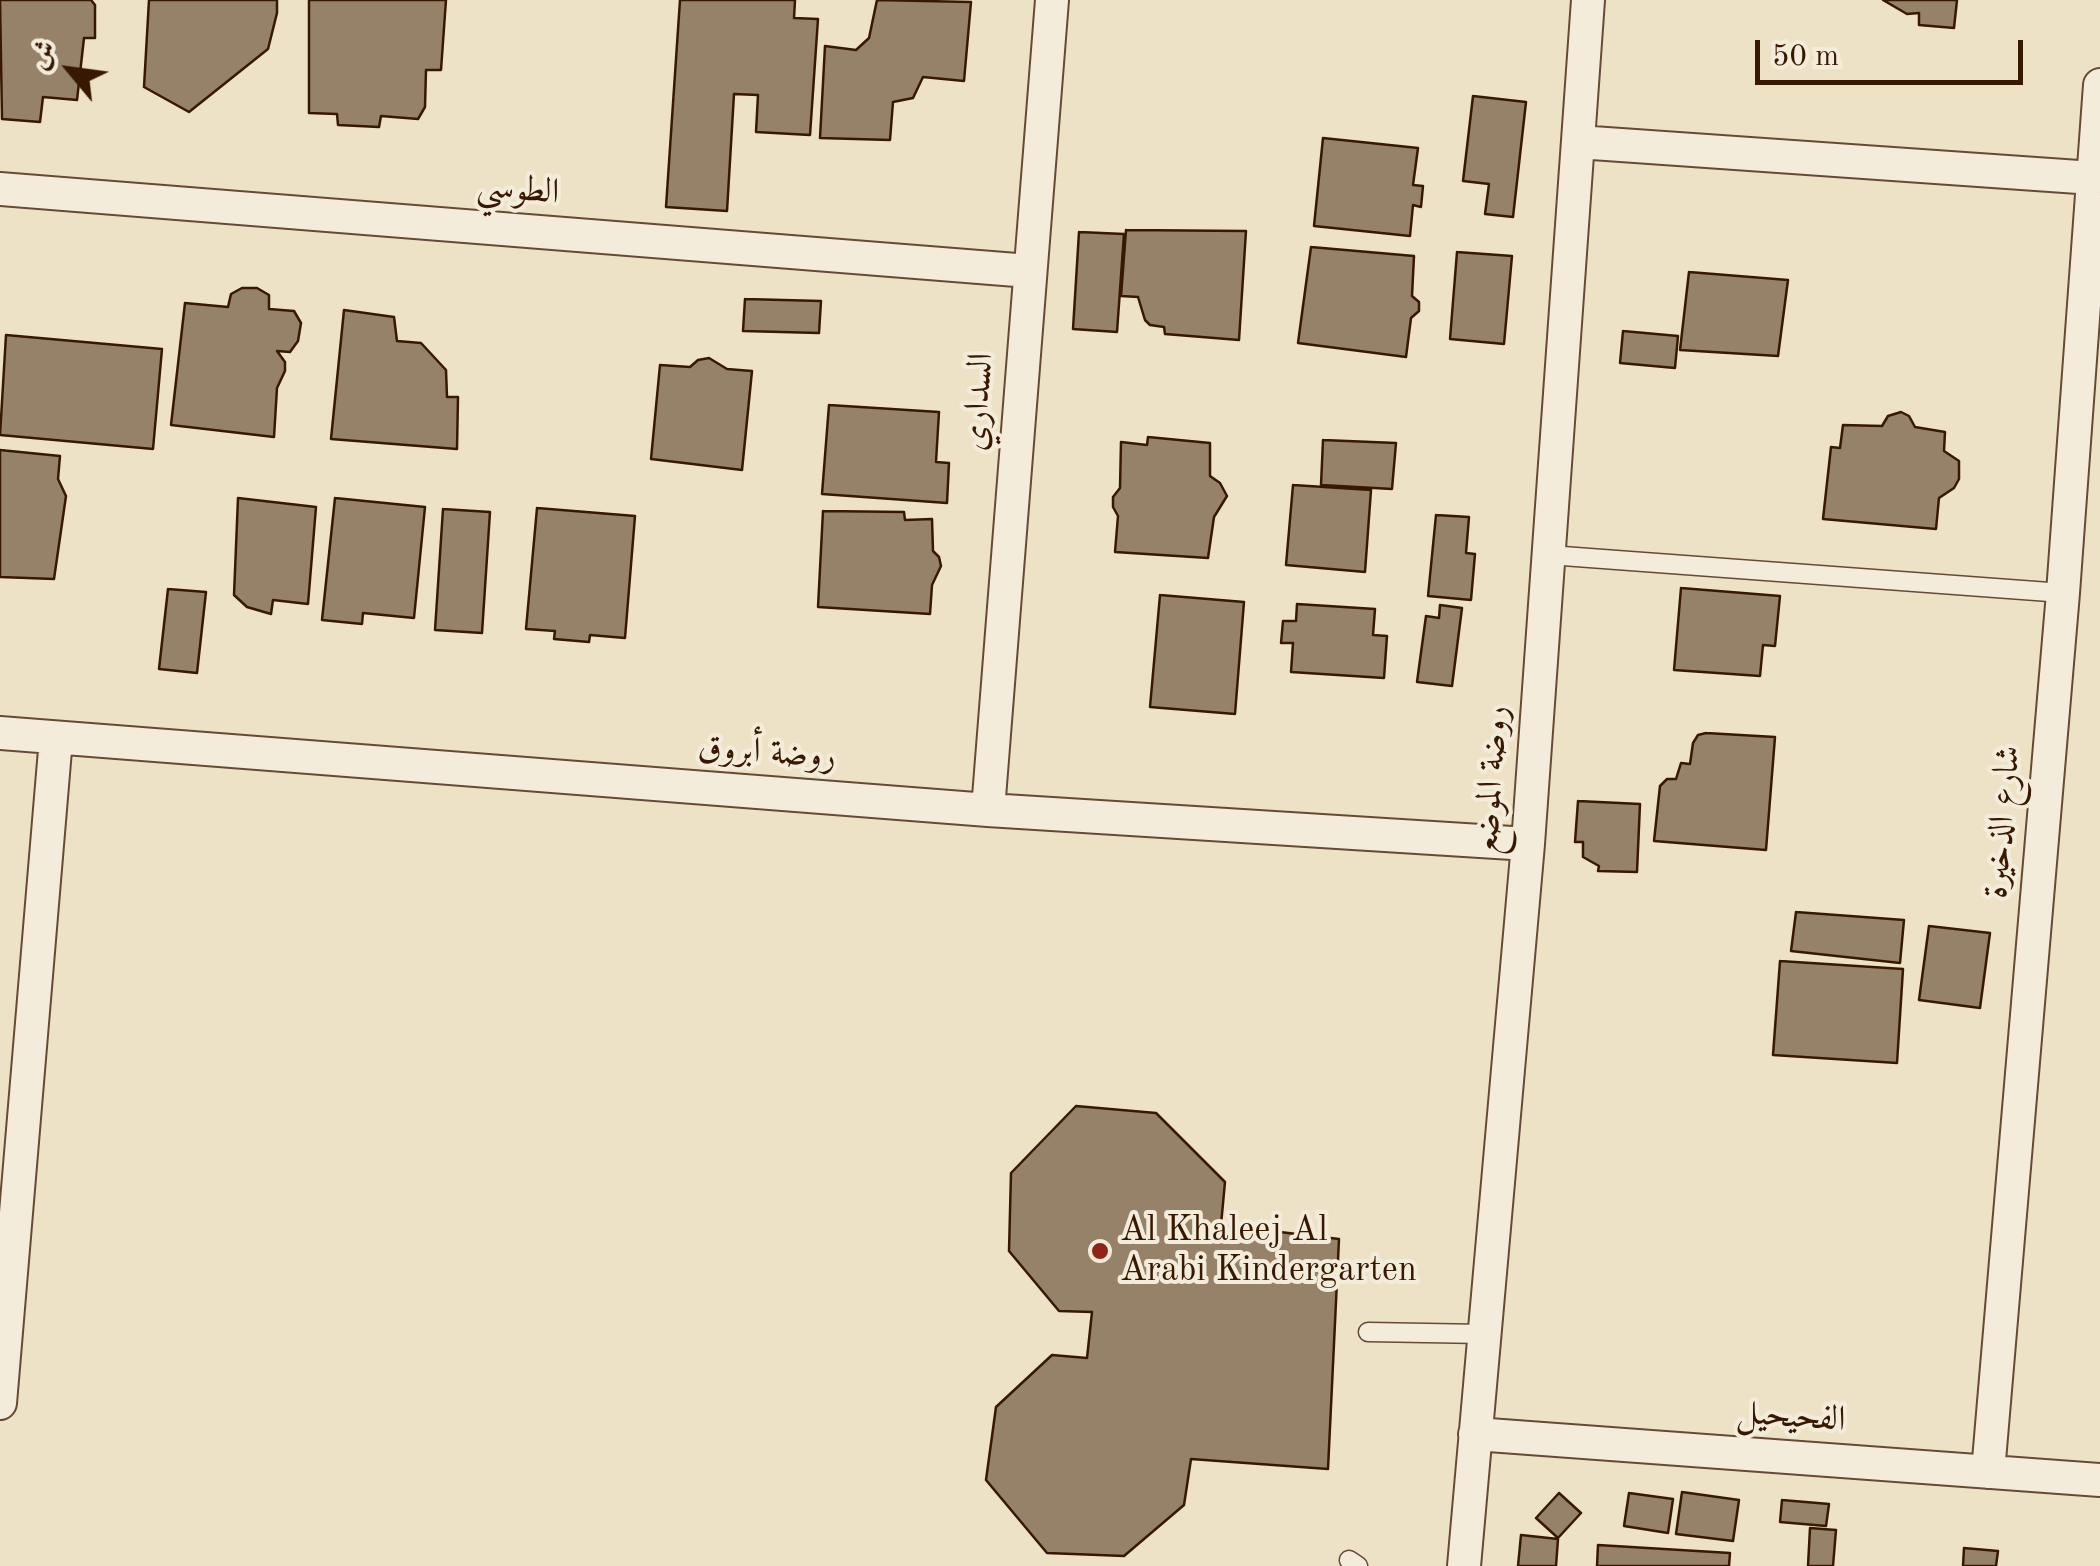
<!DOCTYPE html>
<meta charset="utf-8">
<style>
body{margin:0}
#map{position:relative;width:2100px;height:1566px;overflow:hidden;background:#eee2c6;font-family:"Old Standard TT",Amiri,serif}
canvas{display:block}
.north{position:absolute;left:20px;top:20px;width:100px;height:100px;-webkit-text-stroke:8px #f4ecda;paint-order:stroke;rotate:299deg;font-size:28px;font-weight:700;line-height:40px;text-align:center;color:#371902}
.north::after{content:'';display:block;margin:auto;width:35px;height:45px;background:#371902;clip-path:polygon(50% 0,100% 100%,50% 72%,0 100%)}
.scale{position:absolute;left:1755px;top:40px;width:268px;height:45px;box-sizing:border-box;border:5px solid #371902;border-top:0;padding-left:12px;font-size:30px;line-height:35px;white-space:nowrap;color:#371902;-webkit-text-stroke:8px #f4ecda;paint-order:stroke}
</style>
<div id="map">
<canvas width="2100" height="1566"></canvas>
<div class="north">ش</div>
<div class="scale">50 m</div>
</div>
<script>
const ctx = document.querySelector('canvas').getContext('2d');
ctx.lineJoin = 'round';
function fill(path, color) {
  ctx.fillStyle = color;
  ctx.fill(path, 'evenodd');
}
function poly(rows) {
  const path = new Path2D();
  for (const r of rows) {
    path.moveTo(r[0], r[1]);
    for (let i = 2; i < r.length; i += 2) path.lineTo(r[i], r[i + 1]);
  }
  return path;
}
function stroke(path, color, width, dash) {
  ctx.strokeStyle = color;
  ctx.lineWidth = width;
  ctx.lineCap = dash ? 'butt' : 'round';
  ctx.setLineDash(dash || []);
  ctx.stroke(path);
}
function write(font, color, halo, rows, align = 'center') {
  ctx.font = font + ' "Old Standard TT",Amiri,serif';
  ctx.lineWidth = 8;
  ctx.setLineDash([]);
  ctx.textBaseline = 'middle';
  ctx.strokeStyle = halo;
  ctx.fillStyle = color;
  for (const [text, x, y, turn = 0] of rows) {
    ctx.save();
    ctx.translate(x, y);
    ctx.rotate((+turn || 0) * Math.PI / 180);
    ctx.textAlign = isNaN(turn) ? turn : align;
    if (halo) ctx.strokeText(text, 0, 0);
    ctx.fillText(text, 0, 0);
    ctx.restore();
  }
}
const building = poly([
 [0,0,91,0,95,5,95,38,84,38,77,100,43,97,40,122,2,119,0,0],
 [149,0,277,0,277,13,268,49,189,112,144,87,149,0],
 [309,0,446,0,441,70,426,70,425,107,418,119,381,116,379,127,338,125,337,114,309,113,309,0],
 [680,0,795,0,794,18,818,19,810,135,756,132,758,95,734,94,727,211,666,207,680,0],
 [877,0,971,2,964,81,923,77,913,98,893,102,890,140,820,138,825,46,856,50,869,38,877,0],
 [1883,0,1957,0,1954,28,1919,25,1919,13,1907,14,1883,0],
 [1473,96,1526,102,1513,217,1485,214,1489,184,1463,181,1473,96],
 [1323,138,1418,148,1413,185,1423,186,1421,207,1413,205,1410,236,1314,226,1323,138],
 [1126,230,1246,231,1239,340,1165,334,1164,327,1150,325,1145,320,1138,297,1121,296,1126,230],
 [1079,232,1124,234,1117,332,1073,329,1079,232],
 [1311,247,1414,256,1412,296,1419,302,1419,311,1411,318,1406,357,1298,343,1311,247],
 [1457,252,1512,256,1504,344,1450,339,1457,252],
 [1689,272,1788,280,1778,356,1680,350,1689,272],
 [242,288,257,288,269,295,269,309,294,311,301,323,298,341,290,352,277,351,285,362,285,371,277,388,274,437,171,425,185,303,228,307,231,294,242,288],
 [745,299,821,301,819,333,743,331,745,299],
 [344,310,394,317,397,341,421,343,446,370,447,397,458,397,457,449,331,439,344,310],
 [1623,331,1678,336,1675,368,1620,363,1623,331],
 [6,335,162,349,153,449,0,435,6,335],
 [709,358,727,369,752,371,742,470,651,459,660,365,690,367,698,360,709,358],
 [829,405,939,412,936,462,949,463,947,503,822,494,829,405],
 [1901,412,1909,416,1915,427,1945,432,1944,451,1959,461,1959,479,1954,488,1939,498,1936,529,1823,519,1831,447,1840,448,1843,425,1882,426,1888,416,1901,412],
 [1148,437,1210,443,1210,476,1220,483,1227,496,1214,517,1208,558,1115,552,1118,516,1113,507,1113,497,1120,488,1121,442,1147,445,1148,437],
 [1323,440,1396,443,1392,489,1321,485,1323,440],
 [0,450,60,456,58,479,66,496,54,579,0,577,0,450],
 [1293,485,1371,490,1365,572,1286,565,1293,485],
 [238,498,316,507,308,604,273,600,271,614,247,607,234,595,238,498],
 [335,498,425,507,414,618,363,613,362,624,322,620,335,498],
 [537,508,635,516,625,638,590,635,589,642,554,639,555,631,526,629,537,508],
 [443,509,490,512,482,633,435,630,443,509],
 [823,511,904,512,905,520,932,519,933,551,939,557,941,566,932,585,930,614,818,607,823,511],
 [1436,515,1469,517,1466,553,1475,554,1471,600,1428,596,1436,515],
 [1681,588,1780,596,1775,646,1763,645,1760,676,1674,670,1681,588],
 [168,589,206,592,197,673,159,669,168,589],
 [1160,595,1244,602,1235,714,1150,707,1160,595],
 [1297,604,1375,609,1373,635,1387,636,1384,678,1291,672,1293,643,1281,643,1283,621,1296,621,1297,604],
 [1440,605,1462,608,1452,686,1417,682,1426,616,1439,618,1440,605],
 [1706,733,1775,737,1766,850,1654,841,1660,786,1667,779,1676,779,1681,763,1690,764,1693,743,1698,735,1706,733],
 [1578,801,1640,804,1637,872,1598,871,1599,866,1583,857,1583,842,1575,842,1578,801],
 [1796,912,1904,920,1900,963,1791,951,1796,912],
 [1929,926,1990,933,1980,1008,1919,1000,1929,926],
 [1780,961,1903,969,1897,1063,1773,1055,1780,961],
 [1076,1106,1156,1113,1225,1182,1221,1225,1339,1239,1328,1469,1191,1459,1184,1505,1124,1556,1047,1553,986,1480,996,1407,1052,1355,1087,1358,1092,1312,1059,1311,1009,1251,1011,1173,1076,1106],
 [1682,1492,1739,1500,1733,1541,1676,1534,1682,1492],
 [1559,1493,1581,1513,1558,1538,1536,1518,1559,1493],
 [1629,1493,1673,1499,1668,1533,1624,1526,1629,1493],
 [1782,1500,1829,1504,1826,1526,1780,1522,1782,1500],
 [1810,1528,1836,1530,1833,1566,1808,1566,1810,1528],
 [1521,1535,1558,1539,1556,1566,1518,1566,1521,1535],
 [1598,1545,1730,1553,1729,1566,1597,1566,1598,1545],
 [1964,1548,1998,1551,1996,1566,1963,1566,1964,1548]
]);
const service = poly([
 [1549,555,2063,593],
 [1368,1332,1484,1334],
 [1349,1560,1358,1566]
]);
const minor = poly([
 [1578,142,2093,178],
 [0,189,1029,271],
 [0,733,988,810,1528,844],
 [988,810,1052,0],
 [0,1403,56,738],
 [1475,1434,2100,1480],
 [1988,1472,2063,593,2100,85],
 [1464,1566,1528,844,1588,0]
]);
const markers = [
 [1100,1251,10,"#8f2418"]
];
const streetNames = [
 ["الطوسي",518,190,5],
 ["السداري",979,402,-86],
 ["روضة أبروق",767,753,4],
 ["روضة الموضع",1492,780,-86],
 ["شارع الذخيرة",2003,822,-85],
 ["الفحيحيل",1791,1417,4]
];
const poiNames = [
 ["Al Khaleej Al",1120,1231],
 ["Arabi Kindergarten",1120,1271]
];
fill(building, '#968268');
stroke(building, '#371902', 2.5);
stroke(service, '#654b33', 21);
stroke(minor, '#654b33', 36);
stroke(service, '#f4ecda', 18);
stroke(minor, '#f4ecda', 32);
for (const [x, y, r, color] of markers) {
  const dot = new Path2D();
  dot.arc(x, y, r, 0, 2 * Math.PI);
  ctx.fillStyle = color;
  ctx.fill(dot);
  stroke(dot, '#f4ecda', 4);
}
write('35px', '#371902', '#f4ecda', streetNames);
write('35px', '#371902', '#f4ecda', poiNames, 'left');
</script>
